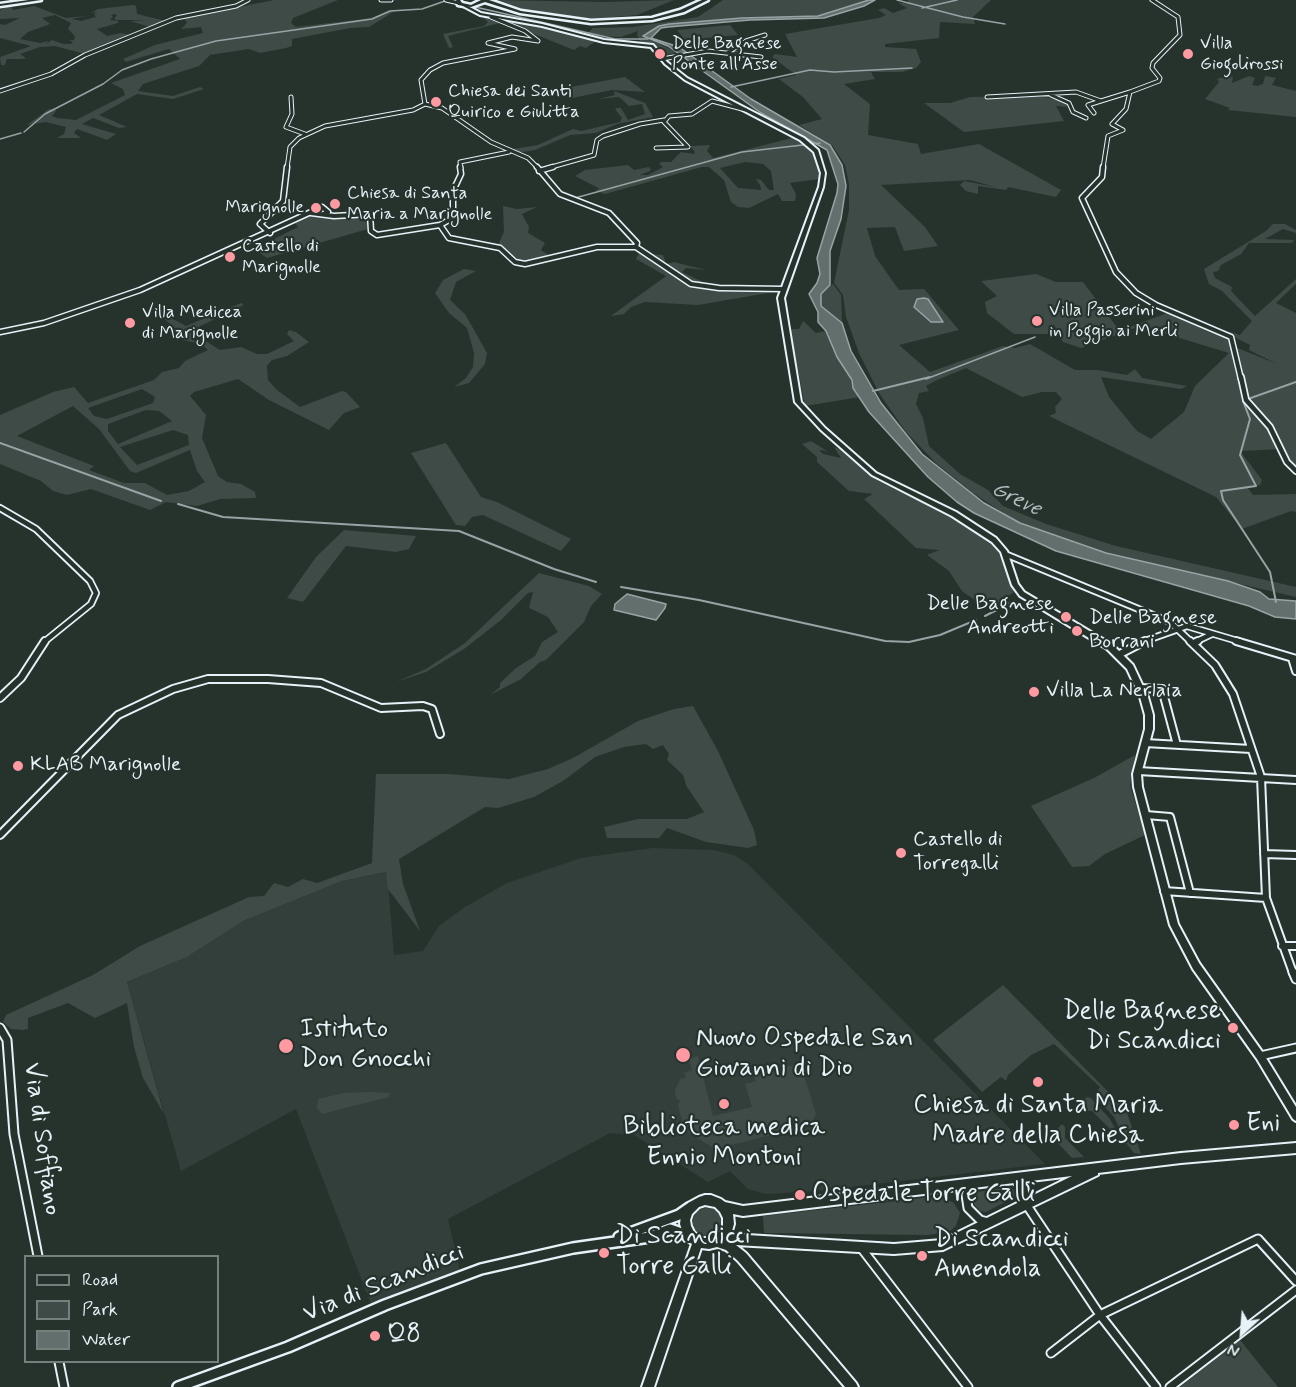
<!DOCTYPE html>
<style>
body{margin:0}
#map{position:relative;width:1296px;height:1387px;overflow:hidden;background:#26332d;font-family:Mynerve,sans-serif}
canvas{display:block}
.legend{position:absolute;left:24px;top:1255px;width:195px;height:108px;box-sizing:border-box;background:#26332d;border:2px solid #747f7e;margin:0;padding:8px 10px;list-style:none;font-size:18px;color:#e8f1f8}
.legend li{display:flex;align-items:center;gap:12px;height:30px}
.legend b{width:30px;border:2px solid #747f7e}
.north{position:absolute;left:1212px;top:1303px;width:60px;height:60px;-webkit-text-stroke:4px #26332d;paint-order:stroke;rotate:206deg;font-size:16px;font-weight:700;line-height:24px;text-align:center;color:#e8f1f8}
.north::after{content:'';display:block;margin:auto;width:21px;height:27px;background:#e8f1f8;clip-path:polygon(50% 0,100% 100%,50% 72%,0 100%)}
</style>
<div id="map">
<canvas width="1296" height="1387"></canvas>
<ul class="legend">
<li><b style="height:8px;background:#26332d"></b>Road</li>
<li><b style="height:16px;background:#3e4b47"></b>Park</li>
<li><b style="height:16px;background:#636f6d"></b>Water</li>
</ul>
<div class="north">N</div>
</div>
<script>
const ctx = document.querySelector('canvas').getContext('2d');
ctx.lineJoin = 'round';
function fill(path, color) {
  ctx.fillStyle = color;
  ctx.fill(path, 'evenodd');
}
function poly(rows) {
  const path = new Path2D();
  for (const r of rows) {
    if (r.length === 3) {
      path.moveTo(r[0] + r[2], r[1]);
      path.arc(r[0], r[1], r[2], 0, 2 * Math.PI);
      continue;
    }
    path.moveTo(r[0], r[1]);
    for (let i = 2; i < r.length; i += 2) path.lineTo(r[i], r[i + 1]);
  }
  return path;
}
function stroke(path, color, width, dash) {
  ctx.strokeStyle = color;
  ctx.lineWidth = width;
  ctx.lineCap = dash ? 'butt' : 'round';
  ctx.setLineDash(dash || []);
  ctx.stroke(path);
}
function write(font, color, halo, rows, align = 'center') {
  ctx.font = font + ' Mynerve,sans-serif';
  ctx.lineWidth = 4.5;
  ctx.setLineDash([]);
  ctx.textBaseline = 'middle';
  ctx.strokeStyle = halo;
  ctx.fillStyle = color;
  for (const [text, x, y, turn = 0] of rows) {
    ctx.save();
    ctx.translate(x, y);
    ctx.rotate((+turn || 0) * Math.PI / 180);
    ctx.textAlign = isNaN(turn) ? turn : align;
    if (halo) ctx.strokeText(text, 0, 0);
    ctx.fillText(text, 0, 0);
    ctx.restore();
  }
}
const built = poly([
 [652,848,714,850,734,855,748,864,1045,1164,816,1191,766,1194,748,1189,730,1171,708,1182,634,1135,610,1133,448,1219,460,1271,371,1304,296,1109,181,1171,127,982,187,957,243,921,342,881,387,872,394,955,423,951,439,926,465,907,507,883,581,858]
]);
const green = poly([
 [274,0,338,0,293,18,291,23,296,27,371,18,390,10,395,11,369,27,350,28,292,39,292,46,286,48,260,53,249,49,210,55,199,66,143,84,138,91,173,96,200,87,204,89,173,99,137,94,99,115,127,127,119,128,93,118,82,124,116,134,107,140,77,129,74,133,81,138,57,138,64,134,66,127,46,122,27,125,49,109,54,109,56,111,52,116,57,118,76,120,125,95,123,89,111,83,180,59,169,49,126,62,123,59,155,45,203,33,201,27,181,29,187,23,184,18],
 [490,0,605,2,674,0,637,15,591,19,506,8],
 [723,0,869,0,818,16,742,18,659,26,643,36,676,52,664,56,653,45,641,43,637,35,638,31,621,37,598,36,588,33,593,28,633,27,698,17],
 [908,0,991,0,973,17,975,24,940,22,939,38,885,44,885,47,916,49,921,62,916,68,902,72,871,72,875,79,844,84,870,104,868,135,918,144,921,154,979,144,1061,190,1056,197,1008,187,1006,190,978,186,978,194,966,191,960,185,964,181,995,187,970,180,881,185,925,227,938,246,904,251,895,227,867,228,875,256,899,290,924,289,959,330,899,345,930,372,1003,346,1015,348,1030,344,1075,370,1098,370,1127,375,1135,369,1142,378,1187,386,1181,389,1101,377,1109,397,1137,431,1151,439,1184,412,1195,386,1229,353,1140,326,1081,348,1063,342,1054,325,1049,326,1050,334,1014,334,987,313,985,302,997,296,981,281,1036,274,1056,282,1083,282,1116,326,1122,330,1170,312,1226,333,1235,347,1277,364,1249,350,1250,345,1230,335,1230,332,1240,335,1252,321,1222,291,1209,284,1204,269,1266,231,1273,224,1285,224,1296,230,1296,233,1283,229,1265,239,1294,240,1292,243,1249,243,1241,254,1221,265,1218,271,1213,272,1215,278,1232,287,1231,291,1255,316,1296,279,1296,284,1276,303,1296,313,1296,471,1287,462,1282,449,1240,451,1262,480,1260,485,1247,487,1253,495,1296,494,1296,512,1291,511,1242,529,1216,497,1049,416,1056,413,1055,407,1062,399,1056,392,1042,392,1022,397,966,368,937,380,926,386,929,391,919,393,916,404,923,418,929,446,960,474,988,490,1003,506,1046,524,1116,546,1296,587,1296,597,1106,553,1016,521,973,493,937,464,906,432,879,393,859,353,846,317,843,295,834,283,849,210,849,184,845,165,832,145,799,125,822,119,803,97,779,79,796,75,772,57,775,54,797,57,785,34,879,18,886,15,878,10,884,8,893,13,907,8,898,3,908,3],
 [11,5,13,10,34,6,66,18,86,16,72,19,81,21,96,17,94,14,97,12,91,13,98,9,133,5,136,6,137,14,166,21,150,27,130,21,149,20,117,20,114,19,117,15,114,14,111,15,113,17,110,20,118,21,118,23,97,29,107,36,121,33,130,35,85,54,55,46,40,47,20,54,26,58,23,59,7,59,5,65,1,65,0,57,31,46,0,38,0,24,5,25,20,18,0,19,0,10],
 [55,15,71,23,68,29,75,36,74,40,69,40,73,42,71,44,63,44,52,40,46,44,48,41,40,43,20,39,28,32,50,24,42,18],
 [482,17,533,24,596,41,586,48,580,46,574,50,504,22,448,36,453,47,449,48,443,34,484,26,488,22],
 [730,25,738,35,685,40,677,30],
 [1228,76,1233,77,1232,83,1249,76,1255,78,1252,85,1257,86,1263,84,1265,76,1276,78,1272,85,1296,91,1296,117,1228,110,1230,108,1205,99,1219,82,1217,79],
 [625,77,645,92,612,90,572,98,565,88],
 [614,91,645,103,653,117,617,124,596,133,570,135,535,150,517,153,513,149,538,145,573,129,581,131,620,122,622,118,615,109,617,108,621,108,628,120,645,114,642,104,629,106,619,97,598,99,615,95],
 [1040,96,1066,102,1069,107,1056,106,1064,121,964,132,924,103,950,103,970,97],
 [792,138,801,141,813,151,820,170,819,179,790,183,796,194,795,201,782,201,778,194,749,208,738,207,731,202,724,180,709,167,702,167,605,194,595,190,600,189,575,176,585,170,628,165,634,170,649,167,651,170,648,172,640,175,648,175,663,167,659,164,661,162,671,162,681,152,694,154,695,152,690,146,710,145,707,151,713,158],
 [745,162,763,164,771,171,774,190,769,190,761,180,756,179,760,185,761,190,738,188,720,168],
 [503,206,517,209,537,207,522,214,529,227,528,233,545,243,541,250,548,255,522,262,498,245,504,232],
 [313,214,333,218,367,215,368,229,267,258,254,249,298,227,295,223],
 [639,253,663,255,666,264,674,262,706,270,686,268,682,272,709,285,778,287,780,291,698,305,645,302,631,307,624,314,611,316,666,276,636,259],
 [464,269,476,271,456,282,450,300,465,314,487,353,485,364,469,383,454,387,466,378,473,367,474,353,467,328,449,313,435,293,443,280],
 [833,284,841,295,842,323,821,306,819,299,821,294],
 [241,303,244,305,192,330,193,333,220,350,241,347,257,354,267,354,294,341,287,334,289,330,296,332,309,342,287,356,272,360,267,366,268,380,277,390,300,407,342,391,346,392,360,407,344,413,329,430,269,400,238,379,194,392,190,396,206,415,202,438,218,476,227,482,241,484,255,492,256,498,220,499,197,506,166,502,150,510,91,489,67,495,53,491,41,481,0,464,0,415,53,392,74,387,88,403,154,380,162,372,179,368,185,361,208,350,201,344,183,340,187,338,150,307,186,326],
 [142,389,155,397,153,403,107,419,94,416,88,408],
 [73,406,99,429,130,471,136,473,190,450,197,471,205,482,189,491,167,495,145,483,124,483,89,470,94,466,17,436],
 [146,410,159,411,172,421,118,444,108,431,108,424],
 [173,430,188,435,189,445,137,465,120,447],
 [803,321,816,333,826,331,860,397,805,406,790,329,799,329],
 [811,441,827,451,819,450,823,454,841,458,834,447,839,449,880,482,953,517,986,538,997,549,1014,592,999,603,976,601,962,591,949,571,927,555,939,550,916,548,864,499,873,494,849,491,817,462,817,457,802,444],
 [446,443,481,497,497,502,571,539,561,551,483,515,472,517,465,526,456,525,411,453],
 [344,530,416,536,409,549,396,552,346,546,303,602,287,598,316,557],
 [539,573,589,586,602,594,591,606,584,622,546,660,540,662,521,679,490,695,500,687,500,683,516,668,535,656,542,642,558,632,548,617,529,608,533,592,528,593,501,620,464,649,426,672,396,682,426,669,465,643],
 [693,706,718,751,754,830,757,845,748,848,706,842,667,828,659,838,607,838,604,827,638,819,687,819,704,812,687,787,683,775,667,760,669,754,663,745,653,749,646,744,624,747,595,757,563,781,534,797,498,808,485,807,399,859,403,884,420,931,388,889,386,872,342,881,243,921,187,957,127,982,164,1114,143,1078,134,1047,127,1003,95,1018,68,1003,28,1018,28,1029,23,1030,11,1029,3,1022,6,1015,93,975,140,946,249,897,264,896,274,883,288,887,303,879,317,883,372,863,376,774,448,774,509,779,548,769,573,758,638,721,674,709],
 [1135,755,1130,785,1145,835,1105,854,1089,866,1072,867,1031,806,1094,778],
 [1003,985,1126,1110,1141,1154,1134,1153,1126,1143,1114,1117,1095,1096,1100,1087,1054,1044,1031,1055,1008,1075,1006,1081,1001,1077,982,1092,933,1040],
 [698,1056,713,1116,752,1107,745,1084,756,1081,754,1076,800,1063,816,1114,813,1121,807,1126,723,1147,718,1151,680,1127,682,1120,678,1106,680,1101,676,1098,675,1090,681,1078,684,1079,686,1076,683,1073,692,1070,689,1059],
 [343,1093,370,1092,390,1093,389,1097,322,1114,317,1108,318,1099],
 [1087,1097,1091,1098,1110,1119,1116,1130,1115,1134,1092,1111,1082,1111,1076,1105],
 [1062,1124,1065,1127,1065,1138,1084,1157,1072,1158,1051,1136],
 [1010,1187,1016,1192,1015,1197,986,1212,980,1211,974,1204,977,1192],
 [940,1196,954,1203,960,1213,956,1226,949,1232,927,1235,764,1233,763,1216],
 [707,1222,14],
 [1240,1340,1278,1387,1180,1387]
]);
const water = poly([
 [869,0,875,0,864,6,824,18,750,20,668,27,661,28,651,38,679,47,751,99,830,145,842,165,846,186,841,219,830,251,830,285,821,294,821,306,842,323,851,351,881,403,922,454,984,503,1020,523,1106,553,1228,581,1260,592,1269,599,1296,601,1296,619,1275,617,1249,606,1056,551,974,513,957,502,928,477,869,412,853,388,852,380,837,357,826,331,818,322,818,312,809,294,817,283,820,274,817,258,837,193,838,184,827,150,761,113,668,46,643,36,659,26,669,24,742,18,818,16,869,0],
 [924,298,928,299,943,322,931,322,914,307,917,299,924,298],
 [627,594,666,604,665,608,656,620,614,610,615,604,627,594]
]);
const streamFar1 = poly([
 [897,0,963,17,1005,24],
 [475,7,615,39,648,39],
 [922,8,957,0],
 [731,87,810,70,834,72,912,68],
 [24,132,45,114,103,84,122,70,151,59,216,41,372,19,390,11,422,9,445,1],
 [0,139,21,133],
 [575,198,742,152,820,143],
 [926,379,1035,337]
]);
const stream = poly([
 [873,391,930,377],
 [1248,399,1296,382],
 [1243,401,1250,419,1240,455,1256,486,1221,491,1223,500,1270,572,1276,602],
 [0,443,161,501],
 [178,504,223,517,459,531,554,569,596,582],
 [621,587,699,600,885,641,909,642,940,635,976,620],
 [985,616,1014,601]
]);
const minorFar4 = poly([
 [381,0,391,0],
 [446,0,459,3],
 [727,53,746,41,765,35],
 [662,59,708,51,761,57],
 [0,91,51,74,85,55,176,18,236,6,248,0],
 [1051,95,1069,103,1073,112,1086,118],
 [291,97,292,114,286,127,305,134],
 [987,97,1076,92,1101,101],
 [425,104,442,108,491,142,528,158,538,168],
 [1094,113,1088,105,1130,92],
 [656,148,688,147,664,122,669,116,692,114,712,101,746,110],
 [287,168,290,147,299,138,325,126,413,110,425,104,421,80,430,70,443,63,515,49,488,43,512,37,538,41,525,31,491,17],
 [461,168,460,162,509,152],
 [548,168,594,155,597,140,603,136,640,124,664,120],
 [1103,168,1108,136,1123,130,1112,124,1126,109,1130,92,1159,81,1160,78,1152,68,1153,63,1180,35,1178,17,1152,0]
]);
const minorFar3 = poly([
 [537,167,560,194,609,213,637,243,636,247],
 [1103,167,1102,177,1082,198,1116,272,1136,293,1156,305,1231,337,1241,379],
 [539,171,553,167],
 [311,213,334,216,370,214,371,231,377,235,440,225,449,238,500,248,515,262,525,264,597,247,636,247,691,284,719,288,783,289],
 [440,225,449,220,453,211,453,191,461,174,460,167],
 [270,233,260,224,283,201,287,167],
 [0,332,44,323,140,290,322,207,328,212,323,214]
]);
const minorFar2 = poly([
 [1241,377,1246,400,1270,427,1287,462,1296,471],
 [0,508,36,529,90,581,96,593,91,604,44,642],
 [1005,554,1170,622,1191,642],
 [1142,642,1187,626,1241,642],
 [1195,642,1212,634]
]);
const minorFar1 = poly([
 [1190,641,1215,665,1233,694,1261,777,1266,898,1293,973],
 [1236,641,1296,659],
 [1194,643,1198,641],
 [1118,655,1145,641],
 [1292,658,1296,671],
 [1140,688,1162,689,1177,745],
 [0,698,21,678,45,641],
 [1145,743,1251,749],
 [1138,771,1296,780],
 [1146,815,1170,817,1190,893],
 [0,835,118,715,173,689,208,679,268,679,321,683,381,708,423,706,432,709,440,734],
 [1264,854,1296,855],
 [1164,891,1266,898],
 [1282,946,1296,946]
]);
const minor = poly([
 [1293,972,1296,979],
 [0,1028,7,1040,14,1134,38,1256],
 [1260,1056,1296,1048],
 [1015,1180,1024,1188,1026,1204,1100,1315,1156,1387],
 [971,1184,966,1195,968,1208,980,1220,988,1222],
 [862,1249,968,1387],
 [1051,1353,1100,1315,1258,1239,1296,1281],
 [59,1362,64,1387],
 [1170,1387,1296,1290]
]);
const tertiary = poly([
 [619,1237,679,1215,689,1208],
 [178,1387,288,1347,385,1305,481,1269,573,1248,650,1237,670,1229,690,1236]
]);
const secondary = poly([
 [462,3,481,13,542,24,604,40,653,45,667,62,687,78,804,138,818,150,825,173,823,187,784,298,801,402,825,428,876,473,956,512,996,538,1007,551,1018,584,1024,592,1113,645,1133,665,1148,697,1153,715,1153,729,1141,774,1142,787,1178,924,1199,963,1263,1053,1296,1107,1296,1121,1293,1119,1257,1059,1193,969,1170,925,1134,787,1133,774,1145,729,1145,715,1140,697,1127,669,1107,649,1020,596,1012,585,1001,552,992,542,952,516,872,475,821,430,795,402,778,298,819,187,821,173,814,152,800,140,685,80,665,64,651,47,604,42,542,26,480,15,461,5,462,3],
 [1296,1143,1296,1153,1181,1163,1098,1173,1098,1175,943,1250,894,1254,736,1245,746,1253,856,1383,858,1387,845,1387,738,1261,726,1250,717,1247,709,1249,701,1248,654,1387,642,1387,692,1244,686,1240,682,1230,680,1224,681,1216,688,1203,699,1197,705,1195,711,1195,721,1199,725,1202,743,1206,1181,1153,1296,1143],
 [1072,1176,942,1240,894,1244,731,1234,734,1224,733,1214,743,1216,1072,1176],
 [705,1205,715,1207,720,1212,723,1218,723,1229,717,1235,711,1238,700,1238,694,1232,691,1226,690,1220,692,1214,699,1207,705,1205]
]);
const primary = poly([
 [29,0,41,0,0,6,0,4,29,0],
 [456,0,460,0,462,3,471,5,481,0,489,0,521,11,591,21,652,18,680,10,702,0,708,0,684,12,652,20,591,23,520,13,485,2,471,7,458,5,456,0]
]);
const markers = [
 [660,54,6,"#ff9aa2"],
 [1188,54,6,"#ff9aa2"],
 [436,102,6,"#ff9aa2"],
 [335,204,6,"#ff9aa2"],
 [316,208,6,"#ff9aa2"],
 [230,257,6,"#ff9aa2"],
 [1037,321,6,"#ff9aa2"],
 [130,323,6,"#ff9aa2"],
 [1066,617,6,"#ff9aa2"],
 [1077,631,6,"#ff9aa2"],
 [1034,692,6,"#ff9aa2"],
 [18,766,6,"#ff9aa2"],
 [901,853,6,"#ff9aa2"],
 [1233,1028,6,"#ff9aa2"],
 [286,1046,8,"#ff9aa2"],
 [683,1055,8,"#ff9aa2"],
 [1038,1082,6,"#ff9aa2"],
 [724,1104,6,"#ff9aa2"],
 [1234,1125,6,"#ff9aa2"],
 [800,1195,6,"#ff9aa2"],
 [604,1253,6,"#ff9aa2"],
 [922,1256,6,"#ff9aa2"],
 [375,1336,6,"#ff9aa2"]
];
const farPoinames = [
 ["Delle Bagnese",672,44],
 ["Ponte all'Asse",672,65],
 ["Villa",1200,44],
 ["Giogolirossi",1200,65],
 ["Chiesa dei Santi",448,92],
 ["Quirico e Giulitta",448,113],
 ["Chiesa di Santa",347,194],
 ["Maria a Marignolle",347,215],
 ["Marignolle",304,208,"right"],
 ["Castello di",242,247],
 ["Marignolle",242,268],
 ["Villa Passerini",1049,311],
 ["in Poggio ai Merli",1049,332],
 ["Villa Medicea",142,313],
 ["di Marignolle",142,334]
];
const poiNames = [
 ["Delle Bagnese",1054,605,"right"],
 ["Andreotti",1054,629,"right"],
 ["Delle Bagnese",1089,619],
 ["Borrani",1089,643],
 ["Villa La Nerlaia",1046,692],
 ["KLAB Marignolle",30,766],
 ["Castello di",913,841],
 ["Torregalli",913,865]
];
const waterNames = [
 ["Greve",1016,500,26]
];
const nearPoinames = [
 ["Delle Bagnese",1221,1013,"right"],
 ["Di Scandicci",1221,1043,"right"],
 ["Istituto",300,1031],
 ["Don Gnocchi",300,1061],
 ["Nuovo Ospedale San",696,1040],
 ["Giovanni di Dio",696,1070],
 ["Chiesa di Santa Maria",1038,1107,"center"],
 ["Madre della Chiesa",1038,1137,"center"],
 ["Eni",1246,1125],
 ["Biblioteca medica",724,1129,"center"],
 ["Ennio Montoni",724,1159,"center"],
 ["Ospedale Torre Galli",812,1195],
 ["Di Scandicci",616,1238],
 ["Torre Galli",616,1268],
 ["Di Scandicci",934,1241],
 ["Amendola",934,1271],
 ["Q8",387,1336]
];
const nearStreetnames = [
 ["Via di Soffiano",41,1139,82],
 ["Via di Scandicci",384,1284,-22]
];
fill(built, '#333f3a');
fill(green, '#3e4b47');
fill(water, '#636f6d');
stroke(water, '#98a3a5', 1.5);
stroke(streamFar1, '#98a3a5', 1.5);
stroke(stream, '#98a3a5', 2);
stroke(minorFar4, '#e8f1f8', 5);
stroke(minorFar3, '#e8f1f8', 7);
stroke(minorFar2, '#e8f1f8', 8);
stroke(minorFar1, '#e8f1f8', 10);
stroke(minor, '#e8f1f8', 11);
stroke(tertiary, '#e8f1f8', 14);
stroke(secondary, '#e8f1f8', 4);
stroke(primary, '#e8f1f8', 5);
stroke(minorFar4, '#26332d', 3);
stroke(minorFar3, '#26332d', 4);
stroke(minorFar2, '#26332d', 4.5);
stroke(minorFar1, '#26332d', 6);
stroke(minor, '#26332d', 7);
stroke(tertiary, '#26332d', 9);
fill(secondary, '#26332d');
fill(primary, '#26332d');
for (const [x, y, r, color] of markers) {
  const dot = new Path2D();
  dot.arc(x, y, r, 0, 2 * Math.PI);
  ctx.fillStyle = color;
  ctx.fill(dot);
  stroke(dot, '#26332d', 2);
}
write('18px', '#e8f1f8', '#26332d', farPoinames, 'left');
write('21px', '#e8f1f8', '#26332d', poiNames, 'left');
write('italic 22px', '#b3bdc0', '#26332d', waterNames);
write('26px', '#e8f1f8', '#26332d', nearPoinames, 'left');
write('26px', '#e8f1f8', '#26332d', nearStreetnames);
</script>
